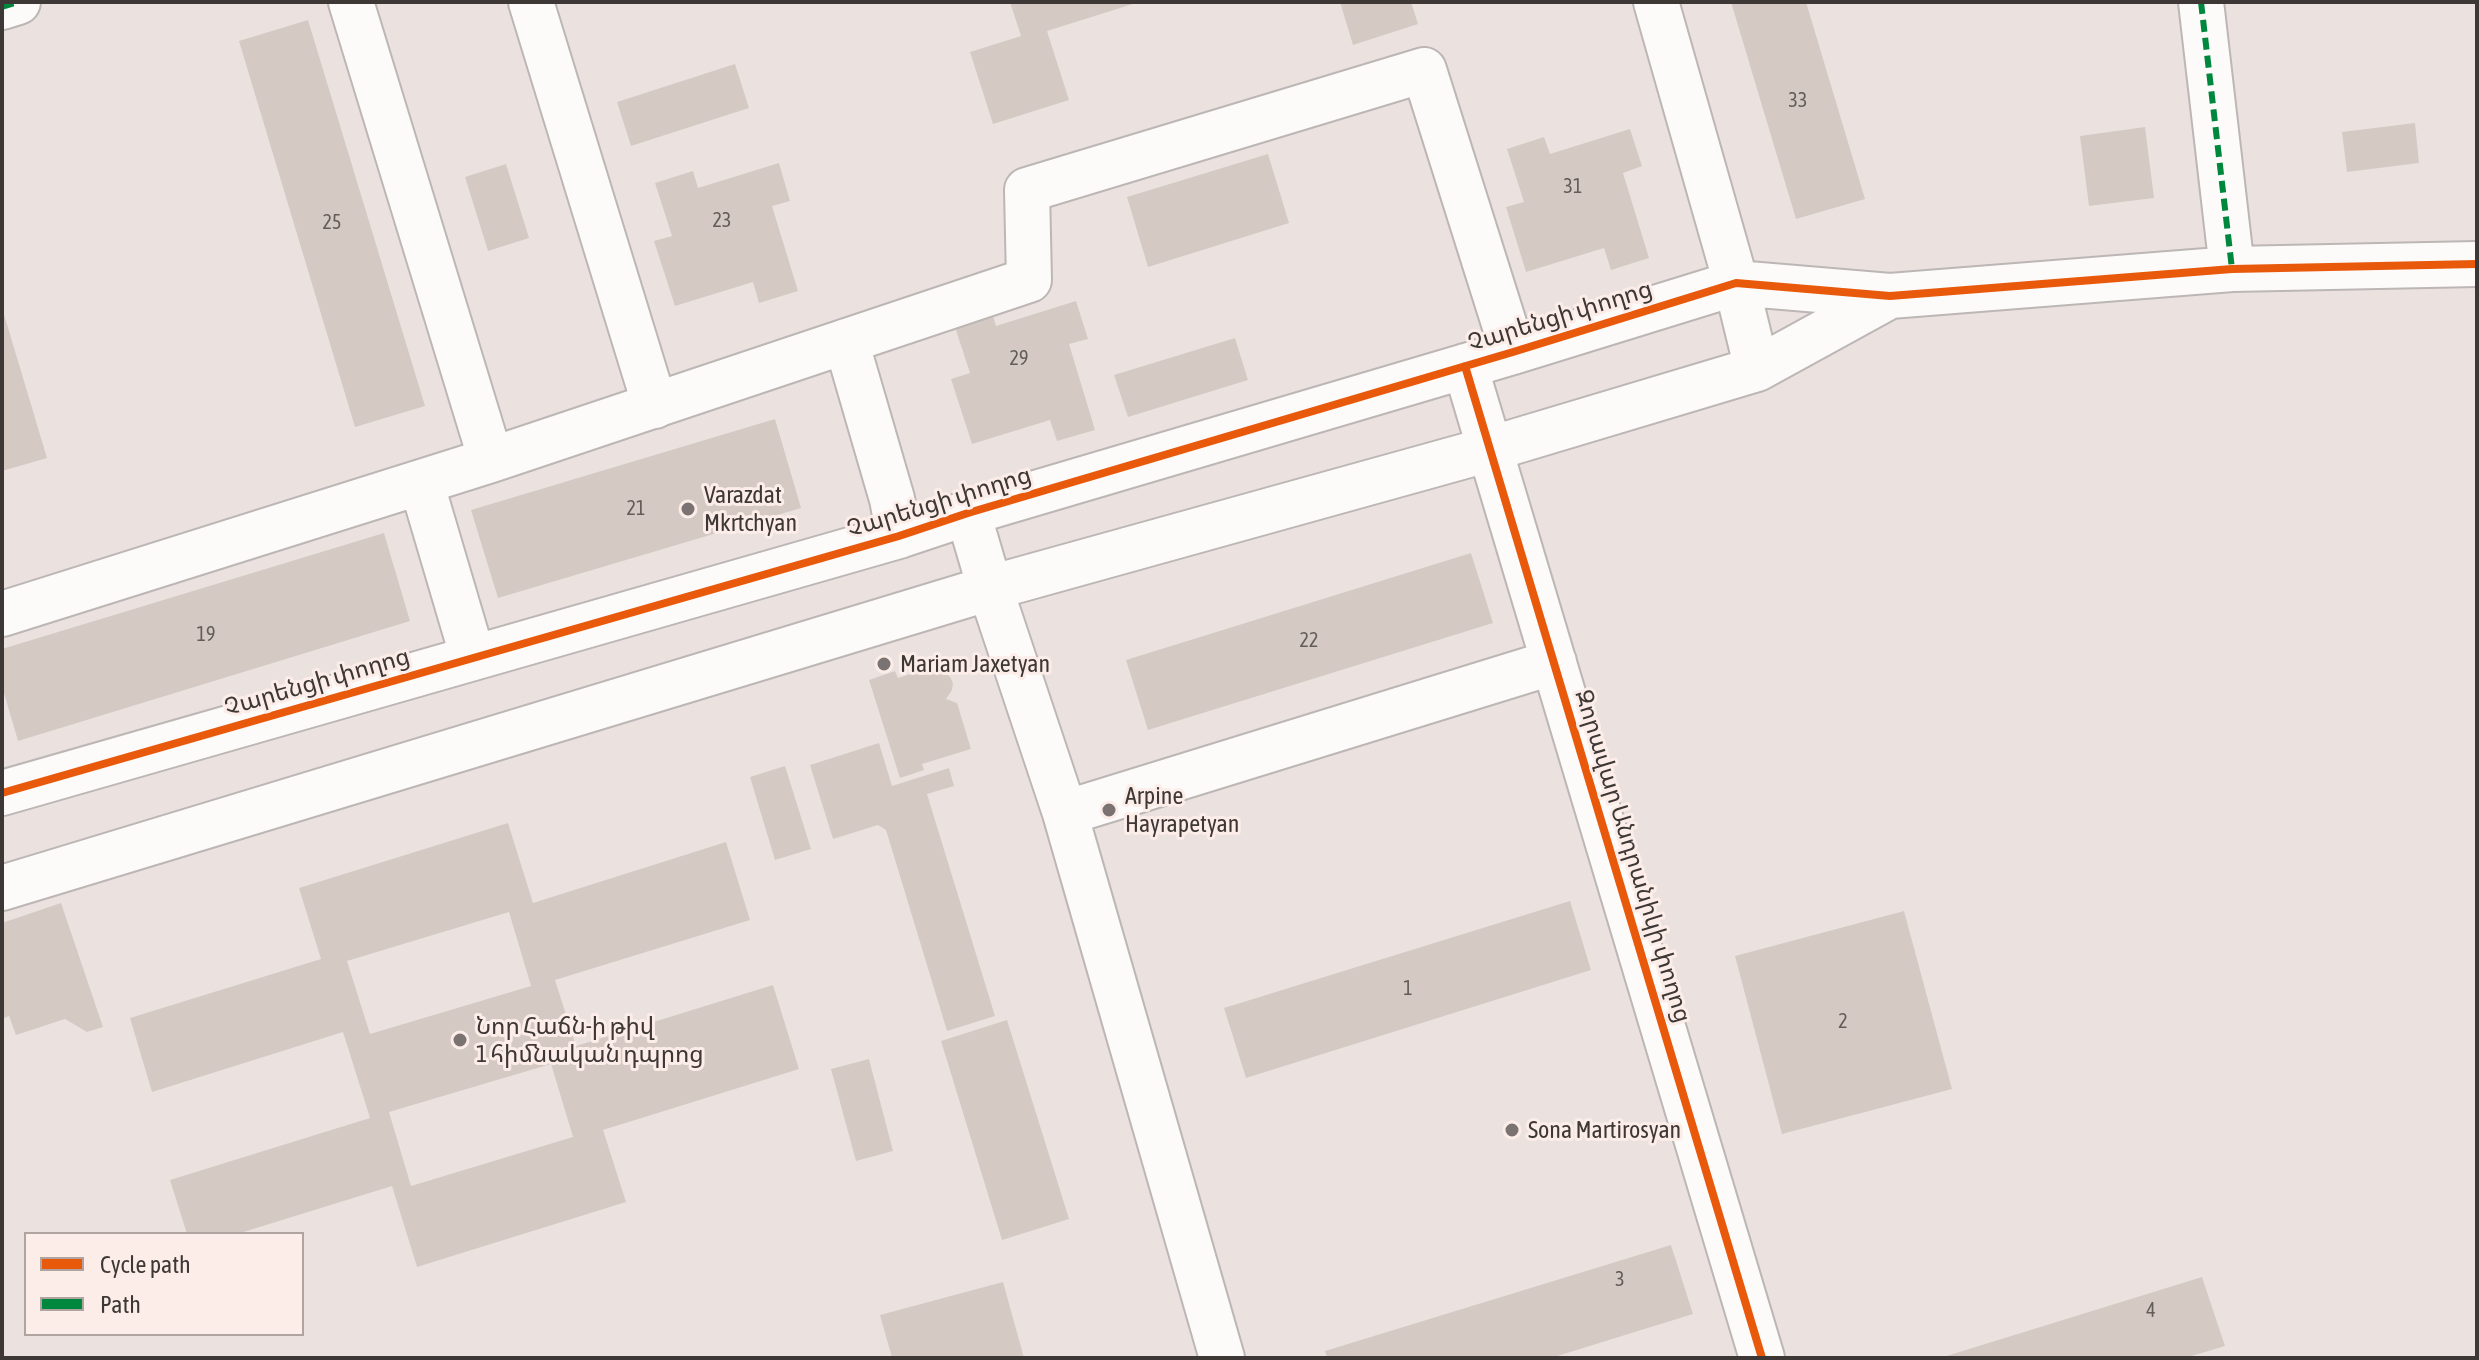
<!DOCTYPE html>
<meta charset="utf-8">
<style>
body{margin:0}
#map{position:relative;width:2479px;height:1360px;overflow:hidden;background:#ebe2e0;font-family:"Asap Condensed",sans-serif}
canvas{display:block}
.frame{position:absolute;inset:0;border:4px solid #3d3735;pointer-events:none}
.legend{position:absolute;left:24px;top:1232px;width:280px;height:104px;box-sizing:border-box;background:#fcede9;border:2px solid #b0a4a1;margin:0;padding:10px 14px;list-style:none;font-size:24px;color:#3d3735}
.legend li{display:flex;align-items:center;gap:16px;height:40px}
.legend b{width:40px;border:2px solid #b0a4a1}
</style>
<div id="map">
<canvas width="2479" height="1360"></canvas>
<div class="frame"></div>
<ul class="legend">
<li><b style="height:10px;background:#e8590c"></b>Cycle path</li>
<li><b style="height:10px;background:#00873e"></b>Path</li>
</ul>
</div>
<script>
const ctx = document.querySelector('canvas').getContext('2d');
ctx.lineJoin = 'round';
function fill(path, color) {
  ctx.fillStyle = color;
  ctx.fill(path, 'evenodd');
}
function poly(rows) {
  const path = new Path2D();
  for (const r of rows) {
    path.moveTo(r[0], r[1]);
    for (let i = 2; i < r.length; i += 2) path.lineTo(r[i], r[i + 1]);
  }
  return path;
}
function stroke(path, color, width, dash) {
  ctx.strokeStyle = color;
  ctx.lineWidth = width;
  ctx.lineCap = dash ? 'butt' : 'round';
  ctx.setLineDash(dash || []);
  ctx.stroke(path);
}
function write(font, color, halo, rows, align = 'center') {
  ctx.font = font + ' "Asap Condensed","Noto Sans Armenian",sans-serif';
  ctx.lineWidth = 6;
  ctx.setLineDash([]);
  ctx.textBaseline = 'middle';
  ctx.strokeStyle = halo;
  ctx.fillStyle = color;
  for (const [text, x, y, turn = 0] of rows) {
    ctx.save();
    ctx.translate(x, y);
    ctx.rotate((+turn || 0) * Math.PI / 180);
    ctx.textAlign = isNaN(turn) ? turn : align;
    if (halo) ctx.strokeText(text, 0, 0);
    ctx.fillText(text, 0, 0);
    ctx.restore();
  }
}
const building = poly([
 [1010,2,1135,2,1136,3,1047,31,1069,100,993,124,970,52,1021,36],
 [1340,2,1411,2,1418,24,1353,45],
 [1731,2,1806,2,1865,199,1796,219],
 [308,20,425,406,355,427,239,41],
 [735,64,749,108,631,146,617,102],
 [2415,123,2419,163,2347,172,2342,132],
 [2145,127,2154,198,2089,206,2080,136],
 [1630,129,1642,166,1623,173,1649,258,1611,270,1604,248,1526,272,1506,207,1524,202,1507,149,1544,137,1550,154],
 [1268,154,1289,223,1148,267,1127,197],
 [779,163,790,201,772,206,798,291,759,303,753,282,675,306,654,241,672,236,655,183,693,171,698,188],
 [506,164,529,238,488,251,465,177],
 [1076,301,1088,339,1069,344,1095,430,1057,441,1050,420,972,444,951,379,970,373,953,321,991,309,996,326],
 [3,311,47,458,2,471,2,312],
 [1235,338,1248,380,1128,417,1114,375],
 [775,419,801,508,498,598,471,510],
 [384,533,410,621,18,741,2,686,2,649],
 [1471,553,1493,623,1148,730,1126,660],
 [929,668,941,669,950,677,953,683,952,690,946,699,957,703,971,749,922,764,924,770,900,778,869,680,895,671,898,678],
 [879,743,892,786,949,768,954,786,927,794,995,1016,947,1031,886,830,878,825,833,839,810,765],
 [785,766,811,849,775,860,750,777],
 [508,823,533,903,726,842,750,920,555,980,576,1046,773,985,799,1069,603,1130,626,1202,417,1267,392,1186,237,1234,187,1234,170,1180,370,1118,343,1032,152,1092,130,1018,321,959,299,888],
 [509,912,531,986,370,1034,347,961],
 [551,1064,573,1137,411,1186,389,1112],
 [1570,901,1591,970,1246,1078,1224,1008],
 [61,903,103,1027,87,1032,65,1019,16,1035,9,1016,2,1019,2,923],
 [1904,911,1952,1089,1782,1134,1735,956],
 [1007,1020,1069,1219,1002,1240,941,1041],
 [869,1059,893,1151,856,1161,831,1069],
 [1671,1245,1693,1314,1551,1358,1327,1358,1325,1351],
 [2202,1277,2225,1346,2185,1358,1940,1358],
 [1003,1282,1024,1358,892,1358,880,1315]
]);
const minor = poly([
 [351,2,491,460],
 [531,2,655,406],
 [1656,2,1736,283,1757,369],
 [2201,2,2232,269],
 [2,7,18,2],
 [846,341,892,499,899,536],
 [1465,366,1762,1358],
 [421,482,473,658],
 [968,513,990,588,1065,813,1222,1358],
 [2,614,491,460,1029,280,1027,190,1424,70,1513,352],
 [2,793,899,536,968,513,1513,352,1736,283,1890,296,2232,269,2477,264],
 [1065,813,1554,662],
 [2,888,990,588,1490,449,1757,369,1890,296]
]);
const quiet = poly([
 [2201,2,2232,269],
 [2,7,18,2]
]);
const cycleway = poly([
 [1465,366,1762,1358],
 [2,793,899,536,968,513,1513,352,1736,283,1890,296,2232,269,2477,264]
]);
const markers = [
 [688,509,8,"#7a7371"],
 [884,664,8,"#7a7371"],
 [1109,810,8,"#7a7371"],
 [460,1040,8,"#7a7371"],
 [1512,1130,8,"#7a7371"]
];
const numberNames = [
 ["33",1798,101],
 ["31",1573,187],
 ["23",722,221],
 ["25",332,223],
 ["29",1019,359],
 ["21",636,509],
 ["19",206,635],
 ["22",1309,641],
 ["1",1408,989],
 ["2",1843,1022],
 ["3",1620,1280],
 ["4",2151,1311]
];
const streetNames = [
 ["Չարենցի փողոց",1560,316,-17],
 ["Չարենցի փողոց",939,502,-17],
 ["Չարենցի փողոց",317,682,-16],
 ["Զորավար Անդրանիկի փողոց",1633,856,73]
];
const poiNames = [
 ["Varazdat",704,495],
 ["Mkrtchyan",704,523],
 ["Mariam Jaxetyan",900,664],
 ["Arpine",1125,796],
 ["Hayrapetyan",1125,824],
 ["Նոր Հաճն-ի թիվ",476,1026],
 ["1 հիմնական դպրոց",476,1054],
 ["Sona Martirosyan",1528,1130]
];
fill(building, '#d4cac3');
stroke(minor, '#bcb6b5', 48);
stroke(minor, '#fcfbfa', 44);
stroke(quiet, '#00873e', 6, [12, 6]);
stroke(cycleway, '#e8590c', 8);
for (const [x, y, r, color] of markers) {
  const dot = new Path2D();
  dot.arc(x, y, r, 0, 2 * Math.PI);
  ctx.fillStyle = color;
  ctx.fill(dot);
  stroke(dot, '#fcede9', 3);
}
write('20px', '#635c58', null, numberNames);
write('24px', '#3d3735', '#fcede9', streetNames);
write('24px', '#3d3735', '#fcede9', poiNames, 'left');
</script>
